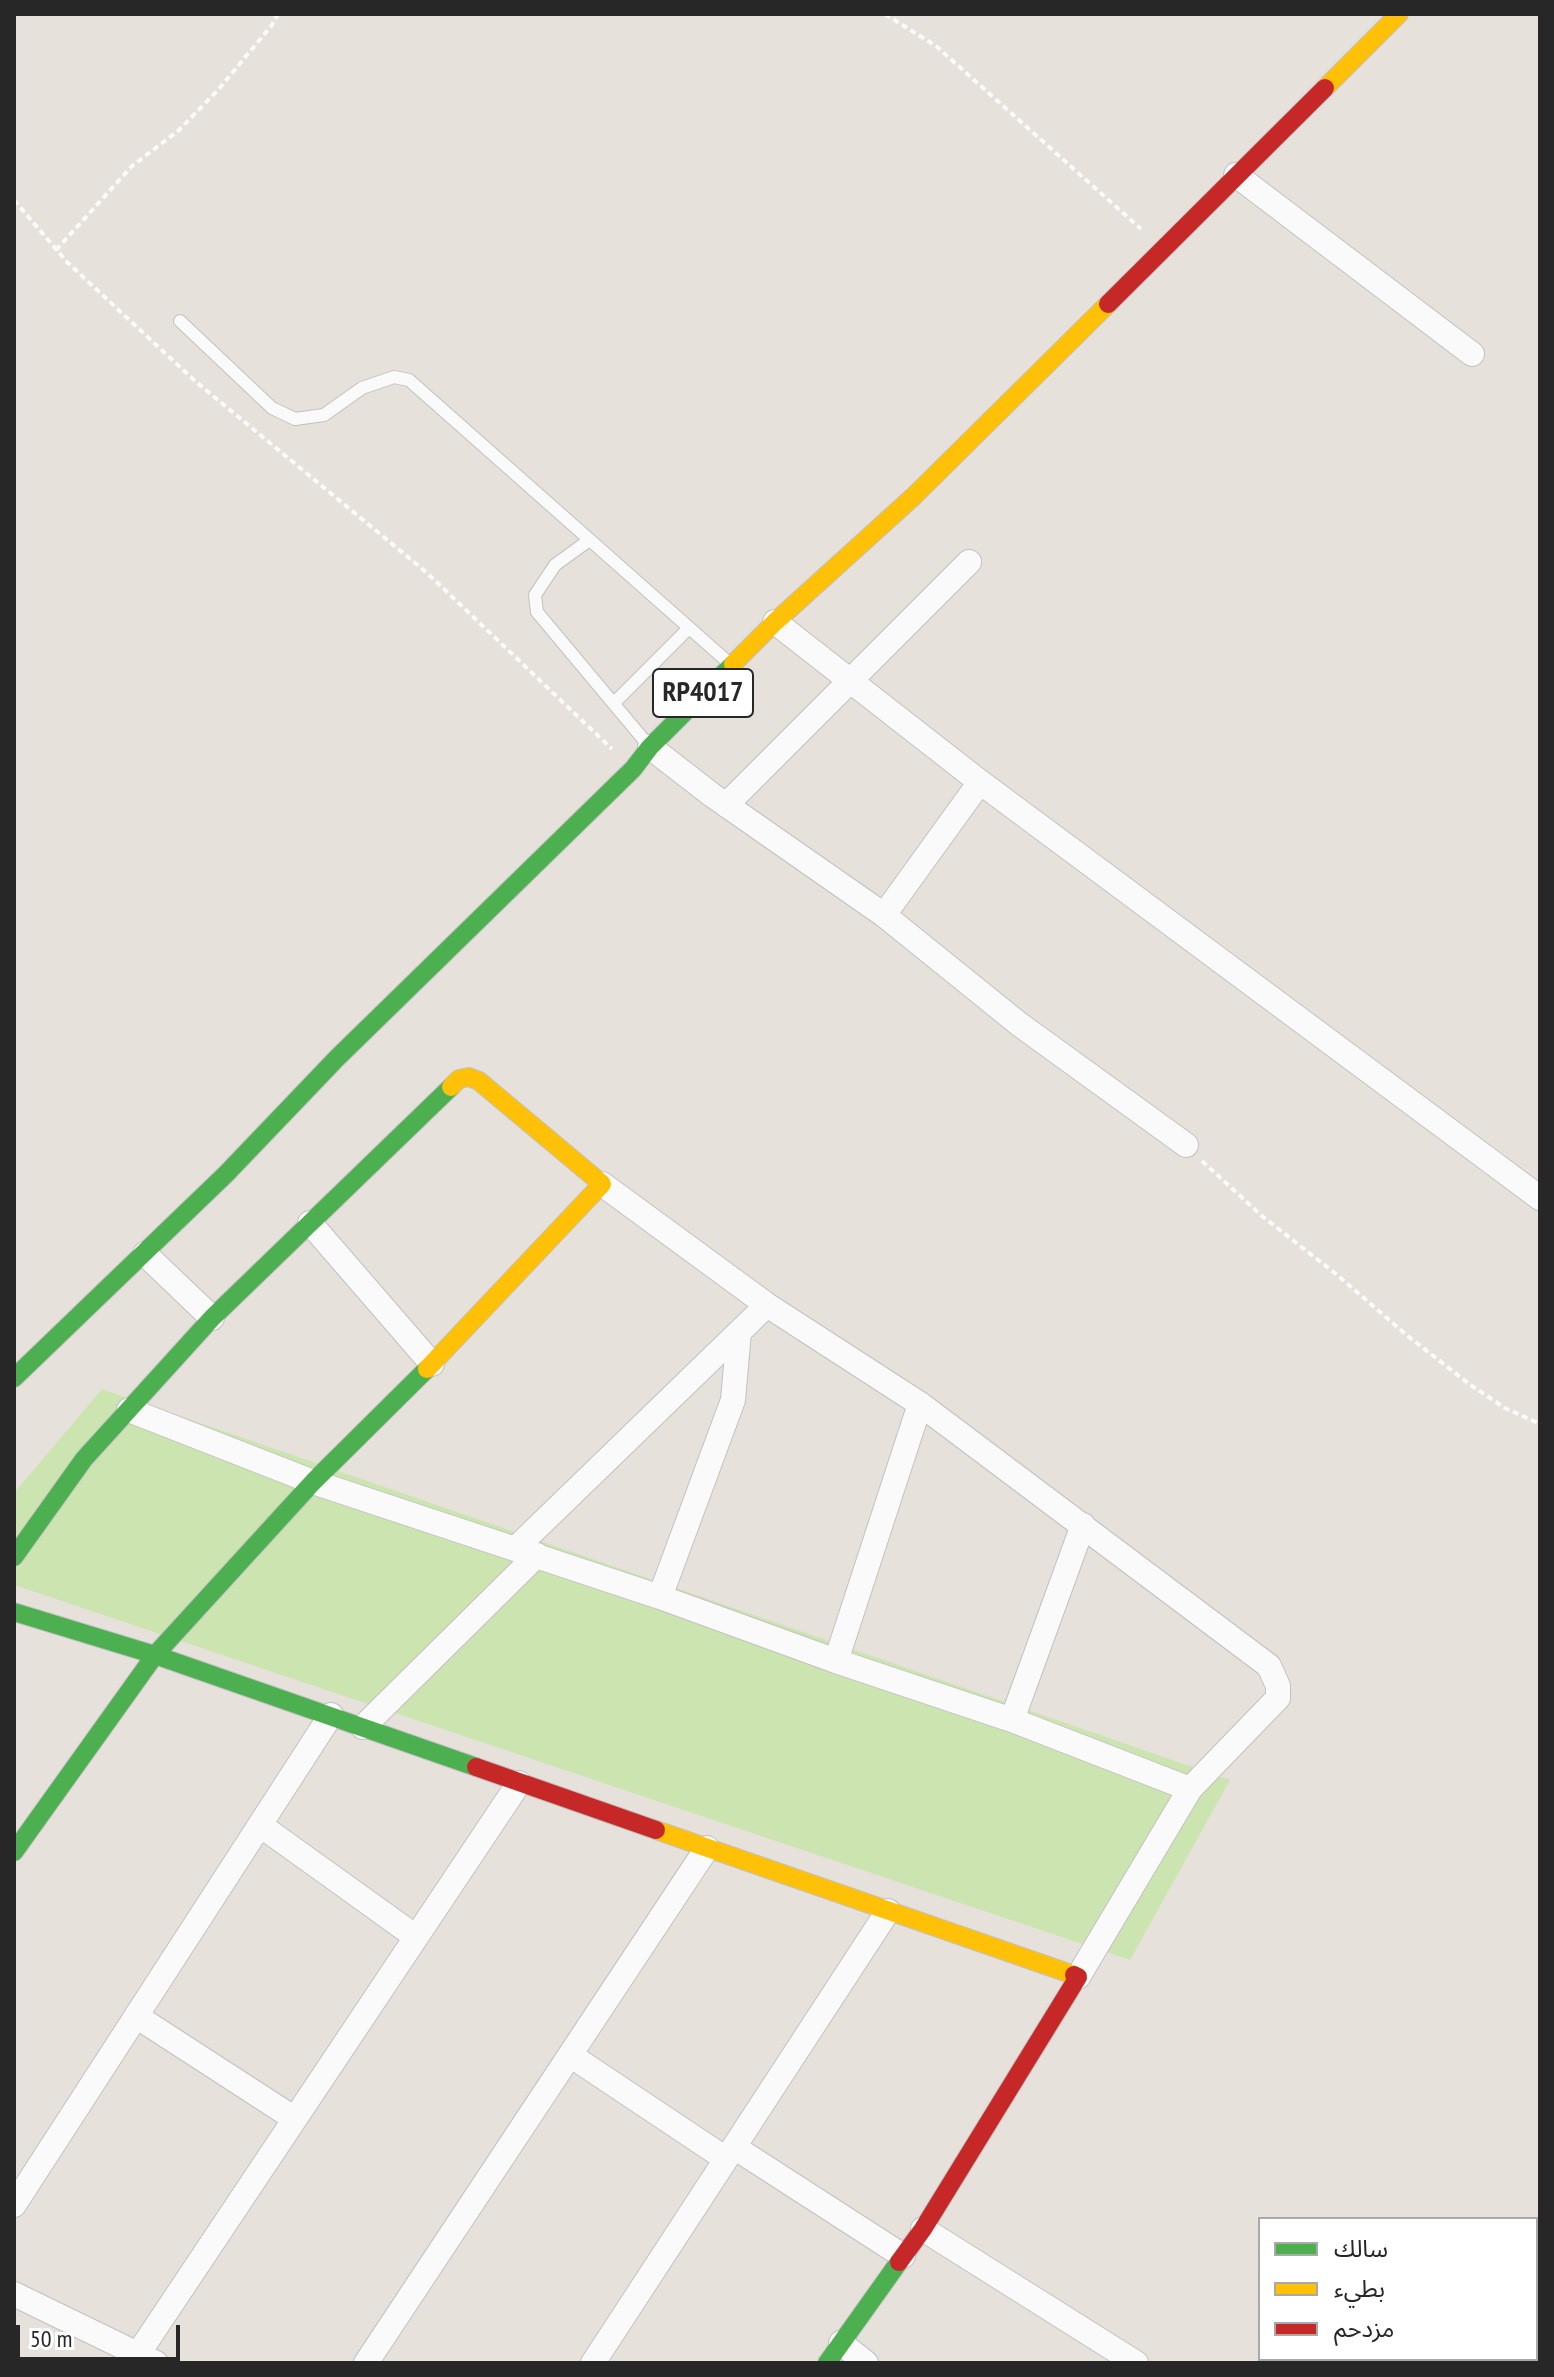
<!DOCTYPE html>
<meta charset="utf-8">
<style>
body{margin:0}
#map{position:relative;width:1554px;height:2377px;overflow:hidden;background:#e7e1db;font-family:"PT Sans Narrow","Noto Sans Arabic",sans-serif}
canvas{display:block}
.frame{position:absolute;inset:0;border:16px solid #272727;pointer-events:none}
.legend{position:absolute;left:1258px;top:2217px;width:280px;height:144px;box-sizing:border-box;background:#fff;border:2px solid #a9a9a9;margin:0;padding:10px 14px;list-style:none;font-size:24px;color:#272727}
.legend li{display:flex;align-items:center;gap:16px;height:40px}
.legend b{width:40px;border:2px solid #a9a9a9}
.scale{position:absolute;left:16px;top:2325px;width:164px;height:36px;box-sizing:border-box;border:4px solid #272727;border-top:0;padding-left:10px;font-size:24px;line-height:28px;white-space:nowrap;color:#272727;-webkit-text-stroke:6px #fff;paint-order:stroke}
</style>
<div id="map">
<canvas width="1554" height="2377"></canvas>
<div class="frame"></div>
<ul class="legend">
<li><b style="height:10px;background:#4caf50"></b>سالك</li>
<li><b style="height:10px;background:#ffc107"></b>بطيء</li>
<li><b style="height:10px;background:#c62828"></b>مزدحم</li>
</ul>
<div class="scale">50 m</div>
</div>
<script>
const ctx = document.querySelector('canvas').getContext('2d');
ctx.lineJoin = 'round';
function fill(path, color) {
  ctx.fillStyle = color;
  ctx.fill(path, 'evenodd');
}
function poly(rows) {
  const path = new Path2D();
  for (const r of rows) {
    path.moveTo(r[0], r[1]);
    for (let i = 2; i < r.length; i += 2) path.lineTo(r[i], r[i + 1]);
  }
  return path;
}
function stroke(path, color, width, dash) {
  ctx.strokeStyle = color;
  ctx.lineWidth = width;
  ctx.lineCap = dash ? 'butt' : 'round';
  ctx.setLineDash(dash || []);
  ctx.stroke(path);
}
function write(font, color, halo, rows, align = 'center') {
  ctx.font = font + ' "PT Sans Narrow",sans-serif';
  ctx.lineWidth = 6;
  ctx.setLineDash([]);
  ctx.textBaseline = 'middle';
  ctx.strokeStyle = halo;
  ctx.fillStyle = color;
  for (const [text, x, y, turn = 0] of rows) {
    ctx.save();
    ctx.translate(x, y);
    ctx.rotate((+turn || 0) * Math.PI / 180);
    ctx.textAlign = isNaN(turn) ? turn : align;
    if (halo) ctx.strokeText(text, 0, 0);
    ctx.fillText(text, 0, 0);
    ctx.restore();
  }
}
const green = poly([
 [102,1389,1230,1780,1130,1960,14,1585,14,1493]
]);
const path = poly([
 [885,14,936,46,1141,229],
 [14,200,67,262,195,381,426,572,612,749],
 [56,250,132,166,178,131,218,90,272,25,278,14],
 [1202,1161,1262,1216,1336,1274,1409,1337,1472,1386,1505,1408,1540,1424]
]);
const lane = poly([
 [180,321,272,408,295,419,324,415,362,388,394,377,409,380,729,663],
 [588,541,555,565,535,595,537,612,649,746],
 [614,703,689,628]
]);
const street = poly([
 [1236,175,1472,354],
 [775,622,980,782,1540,1198],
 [650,747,712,795,884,915,1019,1024,1186,1145],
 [726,805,969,562],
 [884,915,980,782],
 [602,1184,767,1305,920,1404,1269,1666,1278,1686,1278,1698,1190,1789],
 [310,1223,432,1364],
 [145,1254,212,1318],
 [129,1410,313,1482,660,1597,836,1661,1012,1720,1190,1789,1078,1977],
 [516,1548,767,1305],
 [660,1597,733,1400,739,1332],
 [836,1661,920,1404],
 [1012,1720,1083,1525],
 [363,1727,537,1555],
 [260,1825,416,1937],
 [136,2016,295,2119],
 [570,2055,726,2159],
 [734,2147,903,2256],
 [14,2205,331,1715],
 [923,2229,1136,2363],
 [14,2294,156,2363],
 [841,2343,866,2363],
 [138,2354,519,1783],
 [366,2363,707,1848],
 [593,2363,888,1911]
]);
const fast = poly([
 [14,1378,226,1174,337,1058,633,769,650,747,733,664],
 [14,1557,84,1459,212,1318,451,1087],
 [14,1612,155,1655,476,1767],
 [14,1852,155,1655,313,1482,427,1369],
 [827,2363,899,2262]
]);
const slow = poly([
 [1325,88,1399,14],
 [733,664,775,622,914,496,1108,304],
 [427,1369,602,1184,479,1081,469,1077,459,1079,451,1087],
 [656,1830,1074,1975]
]);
const jam = poly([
 [1108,304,1325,88],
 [476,1767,656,1830],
 [899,2262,923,2229,1078,1977,1074,1975]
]);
const shields = [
 [703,693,100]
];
const shieldNames = [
 ["RP4017",703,693]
];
fill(green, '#cce5b0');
stroke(lane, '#c2c1c2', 14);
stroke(street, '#c2c1c2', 26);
stroke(fast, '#c2c1c2', 20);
stroke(slow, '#c2c1c2', 20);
stroke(jam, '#c2c1c2', 20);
stroke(path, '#fbfafa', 4, [6, 4]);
stroke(lane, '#fbfafa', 12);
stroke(street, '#fbfafa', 24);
stroke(fast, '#4caf50', 18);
stroke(slow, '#ffc107', 18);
stroke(jam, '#c62828', 18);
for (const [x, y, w] of shields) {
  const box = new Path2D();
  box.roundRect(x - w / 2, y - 24, w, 48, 6);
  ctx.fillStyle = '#fff';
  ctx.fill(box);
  stroke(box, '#272727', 2);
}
write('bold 28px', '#272727', null, shieldNames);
</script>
